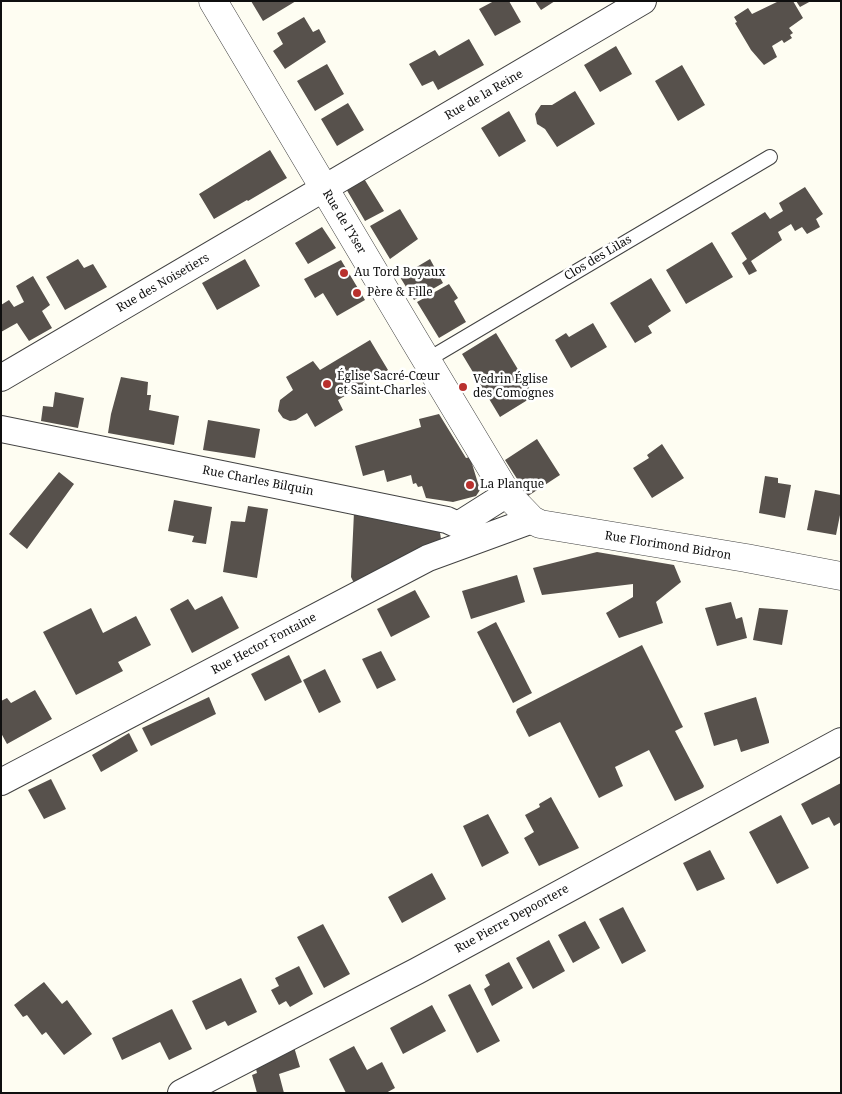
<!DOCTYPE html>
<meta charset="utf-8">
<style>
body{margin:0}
#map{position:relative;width:842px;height:1094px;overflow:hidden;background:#fefdf2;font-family:"Noto Serif",serif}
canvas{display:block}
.frame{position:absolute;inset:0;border:2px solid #0f0f0f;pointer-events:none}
</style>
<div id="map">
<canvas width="842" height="1094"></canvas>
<div class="frame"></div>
</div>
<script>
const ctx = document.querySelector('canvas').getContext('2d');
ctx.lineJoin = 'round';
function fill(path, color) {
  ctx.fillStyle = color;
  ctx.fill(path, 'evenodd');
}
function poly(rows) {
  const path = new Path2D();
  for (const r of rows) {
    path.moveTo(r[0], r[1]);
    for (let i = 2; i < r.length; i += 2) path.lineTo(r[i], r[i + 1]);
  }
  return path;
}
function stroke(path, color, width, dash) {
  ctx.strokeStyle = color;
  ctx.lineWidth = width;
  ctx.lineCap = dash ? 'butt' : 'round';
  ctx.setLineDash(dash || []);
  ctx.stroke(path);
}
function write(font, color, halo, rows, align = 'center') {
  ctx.font = font + ' "Noto Serif",serif';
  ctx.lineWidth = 5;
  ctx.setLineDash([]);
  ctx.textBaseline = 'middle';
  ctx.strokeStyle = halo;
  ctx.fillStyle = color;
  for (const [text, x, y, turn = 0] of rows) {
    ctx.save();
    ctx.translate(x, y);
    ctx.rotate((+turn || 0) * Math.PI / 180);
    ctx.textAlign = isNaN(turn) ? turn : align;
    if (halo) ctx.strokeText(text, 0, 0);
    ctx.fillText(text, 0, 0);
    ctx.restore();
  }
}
const building = poly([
 [251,1,296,1,263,21],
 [494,1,509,1,521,22,495,36,479,9],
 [535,1,555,1,541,10],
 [779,1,793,1,803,18,789,28,793,33,790,35,792,38,784,43,782,40,772,46,777,57,764,65,751,50,735,23,737,22,734,17,748,8,752,14],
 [796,1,811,1,800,7],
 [304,17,313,32,319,29,326,42,285,69,273,51,283,44,277,33],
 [469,39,484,65,438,90,433,81,422,86,409,64,435,50,439,56],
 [616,46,632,74,600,92,584,65],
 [327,64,344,94,315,111,297,81],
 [682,65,705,105,678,121,655,81],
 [575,91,595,124,557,147,545,129,537,124,535,114,541,105,552,105],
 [348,103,364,130,337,146,321,119],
 [509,111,526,141,499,157,481,128],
 [270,150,287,178,248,201,247,200,214,219,199,194],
 [363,177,384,211,365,221,345,187],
 [805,187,823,214,816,219,820,227,807,234,802,227,795,231,791,224,778,232,782,240,751,261,757,271,749,275,742,263,747,259,731,233,765,212,770,219,783,211,779,203],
 [400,209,418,239,390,259,370,226],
 [322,227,336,248,308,264,295,243],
 [712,242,733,277,686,304,666,270],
 [78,259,84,268,93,264,107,287,65,310,46,277],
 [245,259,260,286,217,310,202,283],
 [430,259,443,283,414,300,400,277],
 [341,260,365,300,337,316,323,293,315,298,304,279],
 [33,276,50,305,42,311,52,328,29,341,17,323,1,332,1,305,9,300,14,307,24,302,16,286],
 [651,278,671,311,648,326,652,333,635,343,610,303],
 [449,284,458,298,454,301,466,322,439,338,417,302],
 [593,323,607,347,571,368,555,340,566,333,569,337],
 [496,333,534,396,500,417,462,354],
 [370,340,388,370,338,400,343,410,315,427,307,413,296,420,290,421,283,418,278,411,280,400,293,390,286,377,313,361,320,370],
 [121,377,148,382,147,395,151,395,149,410,179,416,174,445,108,433,111,414],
 [55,392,84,398,78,428,41,421,43,406,53,407],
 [439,414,466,458,470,457,480,490,476,496,453,502,426,498,422,486,418,487,416,483,413,484,411,475,387,482,384,470,363,476,355,446,421,427,419,419],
 [208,420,260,429,255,458,203,450],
 [537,439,560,475,528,496,505,460],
 [662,444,684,478,652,498,633,468,649,458,647,455],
 [59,472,74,484,27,549,9,534],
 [765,476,778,478,778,483,791,485,785,518,759,513],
 [815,490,841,495,841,510,836,535,807,530],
 [174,500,212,507,206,544,192,542,194,536,168,531],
 [248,506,268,509,257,578,223,572,231,521,245,522],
 [354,512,439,526,441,539,354,583,351,577],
 [597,552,674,565,681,582,656,602,663,623,619,638,606,613,633,597,633,584,542,595,533,568],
 [517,575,525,602,471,619,462,591],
 [415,590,430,617,391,637,377,609],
 [222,596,239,628,192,653,170,609,188,599,195,610],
 [731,602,736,619,742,617,747,638,717,646,705,608],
 [91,608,103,633,136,616,151,645,118,662,123,671,76,695,43,632],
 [759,608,788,610,782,645,753,640],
 [496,622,532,693,513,703,477,632],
 [642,645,683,727,675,731,704,786,703,788,675,801,649,750,615,767,623,786,599,798,560,722,529,737,516,712,517,709],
 [381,651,396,680,377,689,362,659],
 [289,655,302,682,265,701,251,674],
 [325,669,341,702,319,713,303,680],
 [35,690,52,719,7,744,1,733,1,701,7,698,11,703],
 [209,697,216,714,151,746,142,728],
 [756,697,769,741,769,743,741,752,737,739,714,746,704,713],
 [129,733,138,751,101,772,92,755],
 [51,779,66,809,44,819,28,790],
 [841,783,841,822,834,826,829,817,812,825,801,804],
 [551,797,579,848,539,866,524,838,534,832,525,815,540,807,539,804],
 [488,814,509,853,482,867,463,826],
 [781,815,809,868,777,884,749,832],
 [710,850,725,879,697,891,683,863],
 [432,873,446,899,402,923,388,897],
 [623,907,646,951,622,964,599,919],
 [585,921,600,948,573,963,558,935],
 [323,924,350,974,324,988,297,937],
 [549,940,565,971,533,989,516,958],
 [509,962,523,988,492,1006,484,989,490,985,485,975],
 [299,966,313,994,290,1007,286,1001,279,1005,271,990,279,986,275,978],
 [241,978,257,1012,228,1026,225,1021,206,1030,192,1001],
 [44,982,62,1004,67,1000,92,1034,64,1055,46,1032,42,1035,27,1015,23,1017,14,1005],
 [470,984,500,1041,477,1053,448,995],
 [432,1005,446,1031,403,1054,390,1028],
 [172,1009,192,1049,169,1060,160,1042,122,1060,112,1038],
 [354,1046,367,1070,382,1062,395,1088,386,1093,346,1093,329,1059],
 [294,1047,300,1067,279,1074,284,1093,257,1093,252,1075,257,1073,254,1061]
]);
const service = poly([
 [427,360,770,157]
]);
const minor = poly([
 [1,378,643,1],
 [1,429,447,520,458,525],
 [458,525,507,494],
 [1,782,428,558,532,520],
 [181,1093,417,971,841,741]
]);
const tertiary = poly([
 [213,1,412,336,507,494,532,520,540,524,746,558,841,576]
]);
const markers = [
 [344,273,5,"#b9312e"],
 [357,293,5,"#b9312e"],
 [327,384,5,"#b9312e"],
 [463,387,5,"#b9312e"],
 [470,485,5,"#b9312e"]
];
const streetNames = [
 ["Rue de la Reine",484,95,-30],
 ["Rue de l'Yser",344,222,59],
 ["Clos des Lilas",598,258,-31],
 ["Rue des Noisetiers",163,283,-30],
 ["Rue Charles Bilquin",258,481,11],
 ["Rue Florimond Bidron",668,546,9],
 ["Rue Hector Fontaine",264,644,-28],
 ["Rue Pierre Depoortere",512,919,-29]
];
const poiNames = [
 ["Au Tord Boyaux",354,273],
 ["Père & Fille",367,293],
 ["Église Sacré-Cœur",337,377],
 ["et Saint-Charles",337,391],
 ["Vedrin Église",473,380],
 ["des Comognes",473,394],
 ["La Planque",480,485]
];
fill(building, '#57514c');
stroke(service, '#424242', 16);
stroke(minor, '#424242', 28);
stroke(tertiary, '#424242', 29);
stroke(service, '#fff', 14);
stroke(minor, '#fff', 26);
stroke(tertiary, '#fff', 28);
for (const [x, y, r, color] of markers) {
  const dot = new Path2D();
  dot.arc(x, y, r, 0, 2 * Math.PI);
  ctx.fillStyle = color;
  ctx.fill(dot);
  stroke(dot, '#fff', 2);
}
write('12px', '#0f0f0f', '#fff', streetNames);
write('12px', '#0f0f0f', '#fff', poiNames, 'left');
</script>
